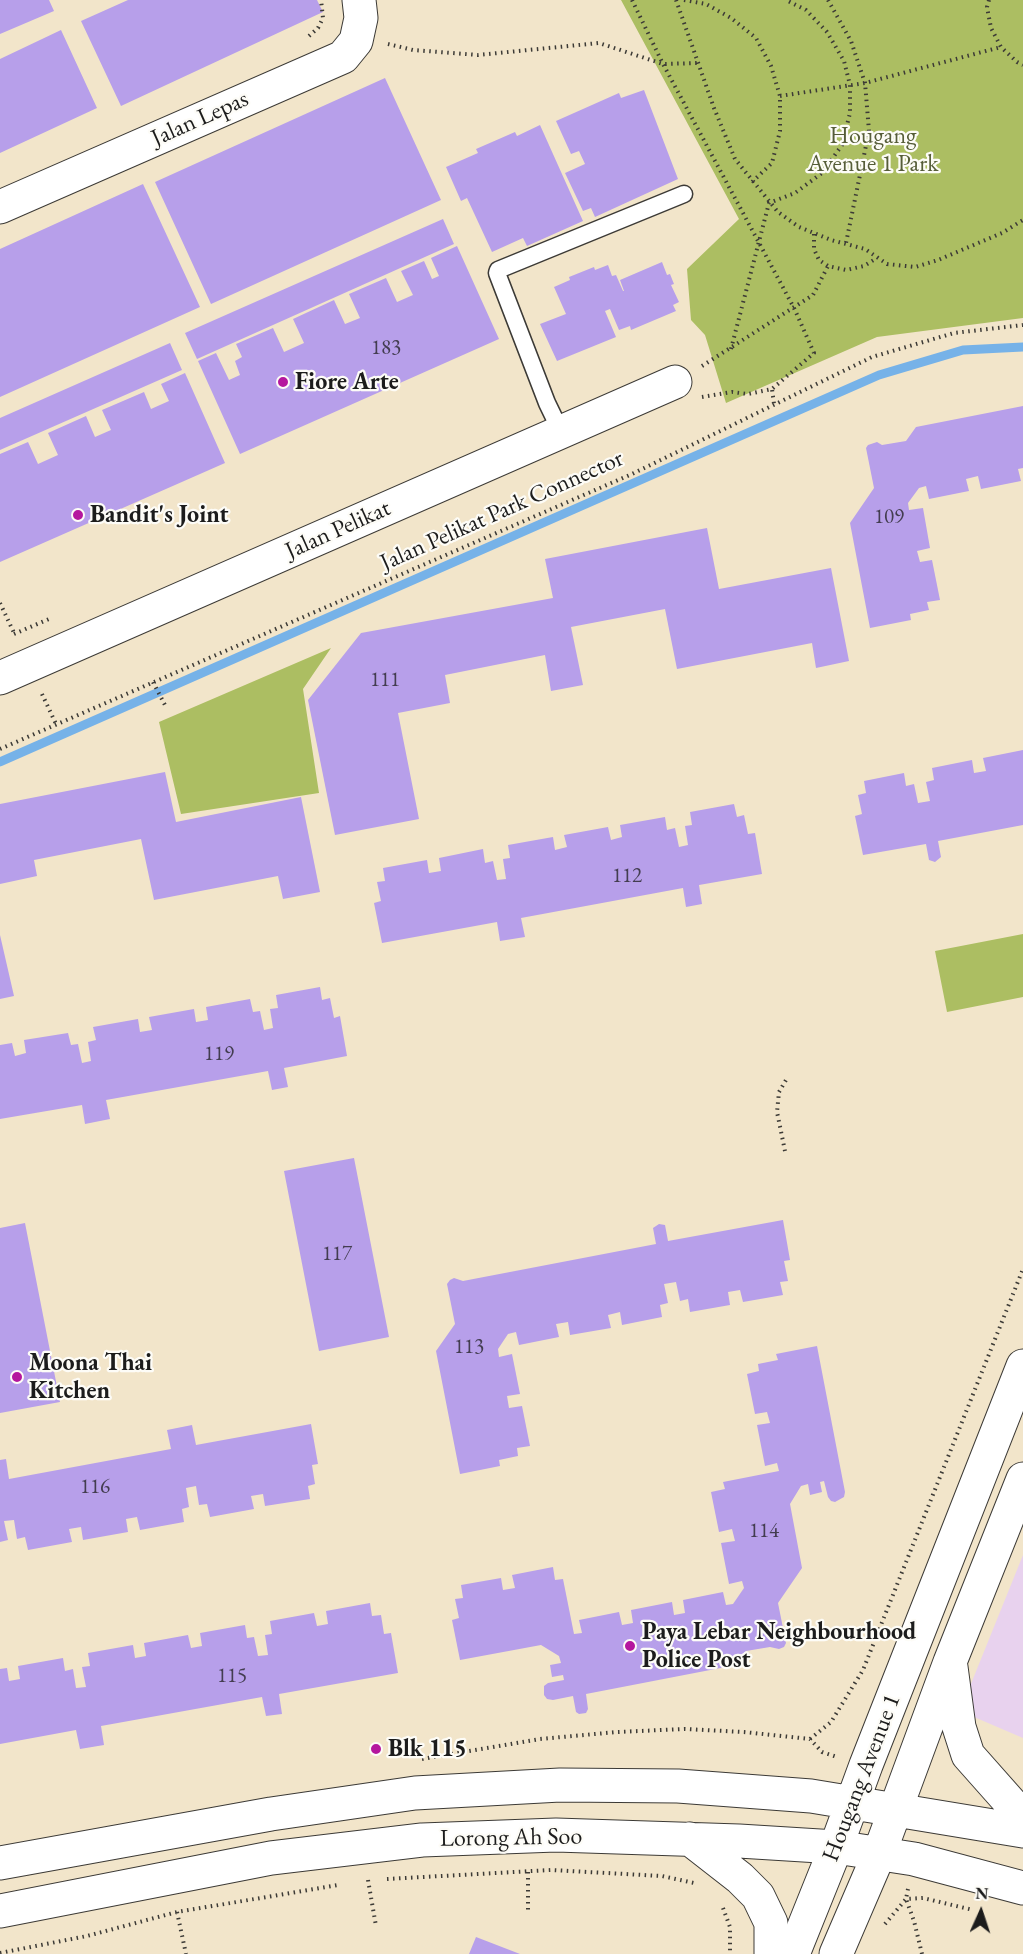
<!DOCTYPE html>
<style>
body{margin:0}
#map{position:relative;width:1023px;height:1954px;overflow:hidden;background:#f2e5ca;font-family:"EB Garamond",serif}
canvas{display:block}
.north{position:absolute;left:951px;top:1882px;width:60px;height:60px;-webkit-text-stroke:4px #fdfcf7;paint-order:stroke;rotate:3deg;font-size:16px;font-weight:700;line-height:24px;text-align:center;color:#1c1c1c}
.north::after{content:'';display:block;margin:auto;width:21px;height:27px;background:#1c1c1c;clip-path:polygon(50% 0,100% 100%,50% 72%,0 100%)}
</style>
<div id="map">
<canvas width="1023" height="1954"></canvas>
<div class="north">N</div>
</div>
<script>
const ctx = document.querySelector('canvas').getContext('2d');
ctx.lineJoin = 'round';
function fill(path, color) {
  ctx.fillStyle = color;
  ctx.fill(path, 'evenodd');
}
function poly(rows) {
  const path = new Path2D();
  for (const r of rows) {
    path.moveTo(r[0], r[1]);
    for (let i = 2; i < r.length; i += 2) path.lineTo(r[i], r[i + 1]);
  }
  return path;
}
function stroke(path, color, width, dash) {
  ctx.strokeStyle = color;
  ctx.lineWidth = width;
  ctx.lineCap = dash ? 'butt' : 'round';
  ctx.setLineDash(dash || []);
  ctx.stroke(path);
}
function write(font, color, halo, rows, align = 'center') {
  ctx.font = font + ' "EB Garamond",serif';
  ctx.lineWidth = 4.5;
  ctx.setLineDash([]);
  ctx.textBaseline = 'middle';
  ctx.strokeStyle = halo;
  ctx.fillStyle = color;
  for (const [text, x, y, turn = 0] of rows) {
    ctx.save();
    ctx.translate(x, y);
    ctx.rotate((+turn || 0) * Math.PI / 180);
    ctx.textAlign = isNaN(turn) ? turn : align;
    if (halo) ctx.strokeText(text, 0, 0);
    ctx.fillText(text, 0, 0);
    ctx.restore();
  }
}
const built = poly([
 [1023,1555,1023,1738,960,1711]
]);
const green = poly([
 [621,0,1023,0,1023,318,877,337,726,403,705,335,691,320,687,269,739,219],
 [331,648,303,689,319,793,181,814,159,722],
 [1023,934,1023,997,947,1012,935,951]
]);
const stream = poly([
 [0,762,879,375,963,350,1023,347]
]);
const building = poly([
 [0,0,49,0,54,11,0,34],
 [128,0,317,0,323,12,121,106,81,21],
 [61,30,97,108,0,153,0,59],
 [385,78,441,200,211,304,155,182],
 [644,90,678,179,595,217,591,208,583,211,565,173,585,164,579,151,571,154,556,121,619,93,621,98],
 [540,125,583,221,527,246,523,238,492,252,467,198,461,201,446,167,478,153,476,149,515,132,517,136],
 [143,184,200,307,0,397,0,249],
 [443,219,454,244,197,359,185,333],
 [457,246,499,339,240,454,198,361,216,353,229,380,240,375,235,361,242,357,236,344,273,328,284,352,304,343,293,319,334,300,345,324,360,318,349,294,386,278,397,302,413,295,401,271,424,261,432,279,439,276,431,258],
 [662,262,667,275,670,274,674,284,671,285,679,302,673,305,676,311,631,330,630,326,619,330,610,309,605,311,616,337,557,361,540,324,566,314,554,287,570,280,569,277,594,267,595,270,608,265,612,276,616,275,623,291,624,291,620,280],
 [170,343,182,370,0,450,0,418],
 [185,373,225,463,0,562,0,454,28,442,38,464,58,455,48,433,86,416,95,437,111,430,102,410,144,392,151,409,169,401,161,384],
 [1023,406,1023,468,1018,469,1021,481,981,489,978,476,966,479,969,491,929,499,926,486,919,488,908,503,909,510,923,508,930,548,917,551,920,562,932,560,940,600,927,602,929,610,910,614,911,620,870,628,850,523,874,488,866,448,868,445,877,442,882,445,906,441,916,427],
 [707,528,719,589,831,568,849,661,816,668,812,643,677,669,665,609,571,627,583,685,551,691,545,655,445,675,450,703,398,713,419,819,335,835,308,700,361,633,553,598,545,559],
 [1023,750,1023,825,938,841,941,857,935,862,929,860,926,844,863,855,855,816,862,814,858,795,866,793,864,781,904,773,906,786,914,784,918,803,930,801,926,782,934,780,932,768,972,760,974,773,986,771,983,758],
 [165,772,176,822,301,797,320,892,283,899,278,876,154,900,141,839,34,860,37,876,0,884,0,804],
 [734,804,737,817,744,815,748,834,755,833,762,874,699,885,702,904,686,907,683,888,521,918,525,937,500,941,497,922,382,943,374,903,381,901,377,882,385,881,383,868,427,860,429,873,441,871,439,858,483,849,485,863,493,861,497,880,506,879,503,859,510,858,508,845,553,837,555,850,567,847,564,835,608,827,611,840,622,837,620,825,665,817,667,830,675,828,679,847,688,845,685,826,692,825,690,812],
 [0,935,14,996,0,999],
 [320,987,322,1000,330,998,334,1018,340,1016,347,1056,284,1068,288,1087,272,1090,268,1071,106,1100,110,1119,85,1124,82,1105,0,1119,0,1045,12,1043,15,1056,26,1053,24,1040,68,1033,71,1045,78,1044,82,1063,91,1061,88,1042,96,1040,93,1027,138,1019,140,1032,152,1030,149,1017,194,1009,196,1022,208,1020,206,1007,250,999,253,1012,260,1011,264,1030,273,1028,270,1009,278,1008,276,995],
 [354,1158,389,1337,319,1351,284,1171],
 [783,1220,790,1260,784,1261,788,1281,780,1282,783,1295,743,1302,740,1290,728,1292,730,1305,690,1312,688,1299,680,1301,676,1282,664,1284,668,1303,660,1305,662,1317,622,1325,620,1312,608,1315,611,1328,570,1335,568,1322,556,1324,559,1337,519,1345,516,1332,508,1334,498,1349,499,1357,512,1354,520,1394,507,1396,509,1408,522,1406,530,1446,517,1448,518,1456,499,1460,500,1466,460,1474,436,1351,455,1324,447,1284,450,1280,454,1278,463,1281,656,1244,653,1228,659,1224,665,1225,668,1241],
 [25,1223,60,1402,0,1413,0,1228],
 [817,1346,845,1492,844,1497,835,1502,831,1501,828,1497,824,1481,820,1482,822,1492,810,1495,808,1484,801,1486,790,1504,802,1568,778,1603,786,1643,784,1647,779,1649,770,1647,746,1651,736,1665,586,1694,588,1709,586,1713,579,1714,576,1712,573,1696,553,1700,547,1699,544,1695,544,1686,548,1683,564,1680,563,1675,552,1677,550,1665,561,1663,559,1656,541,1645,460,1660,452,1620,459,1618,455,1599,463,1598,461,1585,501,1578,503,1590,515,1588,512,1575,553,1567,555,1580,563,1579,574,1634,582,1633,579,1620,619,1612,622,1625,633,1623,631,1610,672,1602,674,1615,685,1613,683,1600,723,1592,726,1605,733,1604,744,1588,742,1581,729,1584,721,1543,735,1541,732,1529,719,1532,711,1492,725,1489,723,1482,779,1471,777,1463,765,1466,757,1425,770,1423,767,1412,755,1414,747,1374,759,1371,758,1364,778,1360,776,1354],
 [311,1424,318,1464,312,1465,315,1484,308,1486,310,1499,265,1506,263,1494,251,1496,254,1509,210,1517,207,1504,199,1505,196,1486,186,1488,189,1507,182,1509,184,1522,140,1530,137,1517,126,1519,128,1532,83,1540,81,1527,69,1529,72,1542,28,1550,25,1537,17,1539,14,1520,4,1521,8,1540,0,1542,0,1460,6,1459,9,1479,171,1449,167,1430,192,1425,196,1445],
 [370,1603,372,1616,381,1615,384,1634,391,1633,398,1673,279,1694,282,1714,266,1716,262,1697,101,1726,104,1745,80,1749,76,1730,0,1744,0,1669,7,1668,9,1681,20,1679,18,1666,63,1658,65,1671,73,1669,76,1688,86,1687,82,1667,90,1666,88,1653,133,1645,135,1658,146,1656,144,1643,188,1635,191,1648,202,1646,200,1633,245,1625,247,1638,254,1637,258,1656,268,1655,265,1635,272,1634,270,1621,314,1613,317,1626,328,1624,326,1611],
 [476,1937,520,1954,469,1954]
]);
const path = poly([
 [632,0,663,64,794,308,814,353,772,389],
 [676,0,714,108,735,159,778,212,799,227,831,240,865,249,887,264,915,267,938,260,1002,233,1023,220],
 [684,0,706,4,731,18,756,38,771,66,780,96,780,131,772,163,752,182],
 [828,0,851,41,865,83,869,131,846,243],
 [989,0,987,7,991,28,1001,47,1017,62,1023,65],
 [309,36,318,28,323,18,321,0],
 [388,44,413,50,478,55,599,43,663,64,699,63],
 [780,96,865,83,1001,47],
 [814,234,814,249,819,260,828,266,846,270,864,266,877,258],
 [731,349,769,203,795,193,822,173,842,145,850,113,850,85,844,61,827,32,806,10,786,0],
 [702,366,813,295,828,266],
 [702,397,732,392,748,394,772,389,774,404],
 [0,603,15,635],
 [14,634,49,619],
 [153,682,166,707],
 [42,694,56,724],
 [0,749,632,474,872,357,954,333,1023,325],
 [785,1151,777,1112,779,1092,786,1080],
 [810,1739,831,1722,863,1670,1023,1269],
 [422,1759,540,1739,617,1732,685,1729,744,1732,810,1739,822,1752,837,1757],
 [528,1872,528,1912],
 [387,1879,551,1870,662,1876,694,1883],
 [368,1880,376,1926],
 [908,1889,906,1899,914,1921,922,1954],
 [723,1908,730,1927,730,1954],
 [177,1912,186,1954],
 [885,1924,906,1899,923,1898,973,1910],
 [0,1953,87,1936,177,1912,338,1885]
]);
const service = poly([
 [561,432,547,403,497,273,498,270,684,194]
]);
const minor = poly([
 [0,207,343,57,356,41,361,18,359,0],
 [0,678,675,382],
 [793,1954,836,1847],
 [836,1954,879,1854]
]);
const secondary = poly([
 [951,1667,959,1727,968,1755,1015,1808,1023,1814],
 [690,1839,740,1878,758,1896,771,1923,771,1954],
 [836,1847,866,1765,1023,1366],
 [879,1854,950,1662,1023,1479],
 [0,1863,271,1814,415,1793,560,1785,678,1786,811,1796,1023,1831],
 [0,1911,271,1858,422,1840,556,1835,739,1841,836,1847,914,1859,1023,1888]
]);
const markers = [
 [283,382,6,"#b5179e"],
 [78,515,6,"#b5179e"],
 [17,1377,6,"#b5179e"],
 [630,1646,6,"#b5179e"],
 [376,1749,6,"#b5179e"]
];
const numberNames = [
 ["183",386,348],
 ["109",889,517],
 ["111",385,680],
 ["112",627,876],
 ["119",219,1054],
 ["117",337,1254],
 ["113",469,1347],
 ["116",95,1487],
 ["114",764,1531],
 ["115",232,1676]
];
const streetNames = [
 ["Jalan Lepas",200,119,-24],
 ["Jalan Pelikat Park Connector",502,511,-24],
 ["Jalan Pelikat",338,530,-24],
 ["Hougang Avenue 1",862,1778,-69],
 ["Lorong Ah Soo",511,1838,-1]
];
const parkNames = [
 ["Hougang",873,136],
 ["Avenue 1 Park",873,164]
];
const poiNames = [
 ["Fiore Arte",295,382],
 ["Bandit's Joint",90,515],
 ["Moona Thai",29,1363],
 ["Kitchen",29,1391],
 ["Paya Lebar Neighbourhood",642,1632],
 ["Police Post",642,1660],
 ["Blk 115",388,1749]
];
fill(built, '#e8d2ee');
fill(green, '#acbe62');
stroke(stream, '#76b2e8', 9);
fill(building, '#b79fea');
stroke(service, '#3c3a36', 19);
stroke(minor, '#3c3a36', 35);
stroke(secondary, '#3c3a36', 35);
stroke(path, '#3c3a36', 4, [1.5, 4.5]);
stroke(service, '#fff', 16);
stroke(minor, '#fff', 33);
stroke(secondary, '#fff', 33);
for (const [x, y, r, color] of markers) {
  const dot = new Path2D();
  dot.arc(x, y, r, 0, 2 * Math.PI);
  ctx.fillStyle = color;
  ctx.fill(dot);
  stroke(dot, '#fdfcf7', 2);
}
write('21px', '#433d50', null, numberNames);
write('24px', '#1c1c1c', '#fdfcf7', streetNames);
write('24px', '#565d38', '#fdfcf7', parkNames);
write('bold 24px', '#1c1c1c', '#fdfcf7', poiNames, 'left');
</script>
